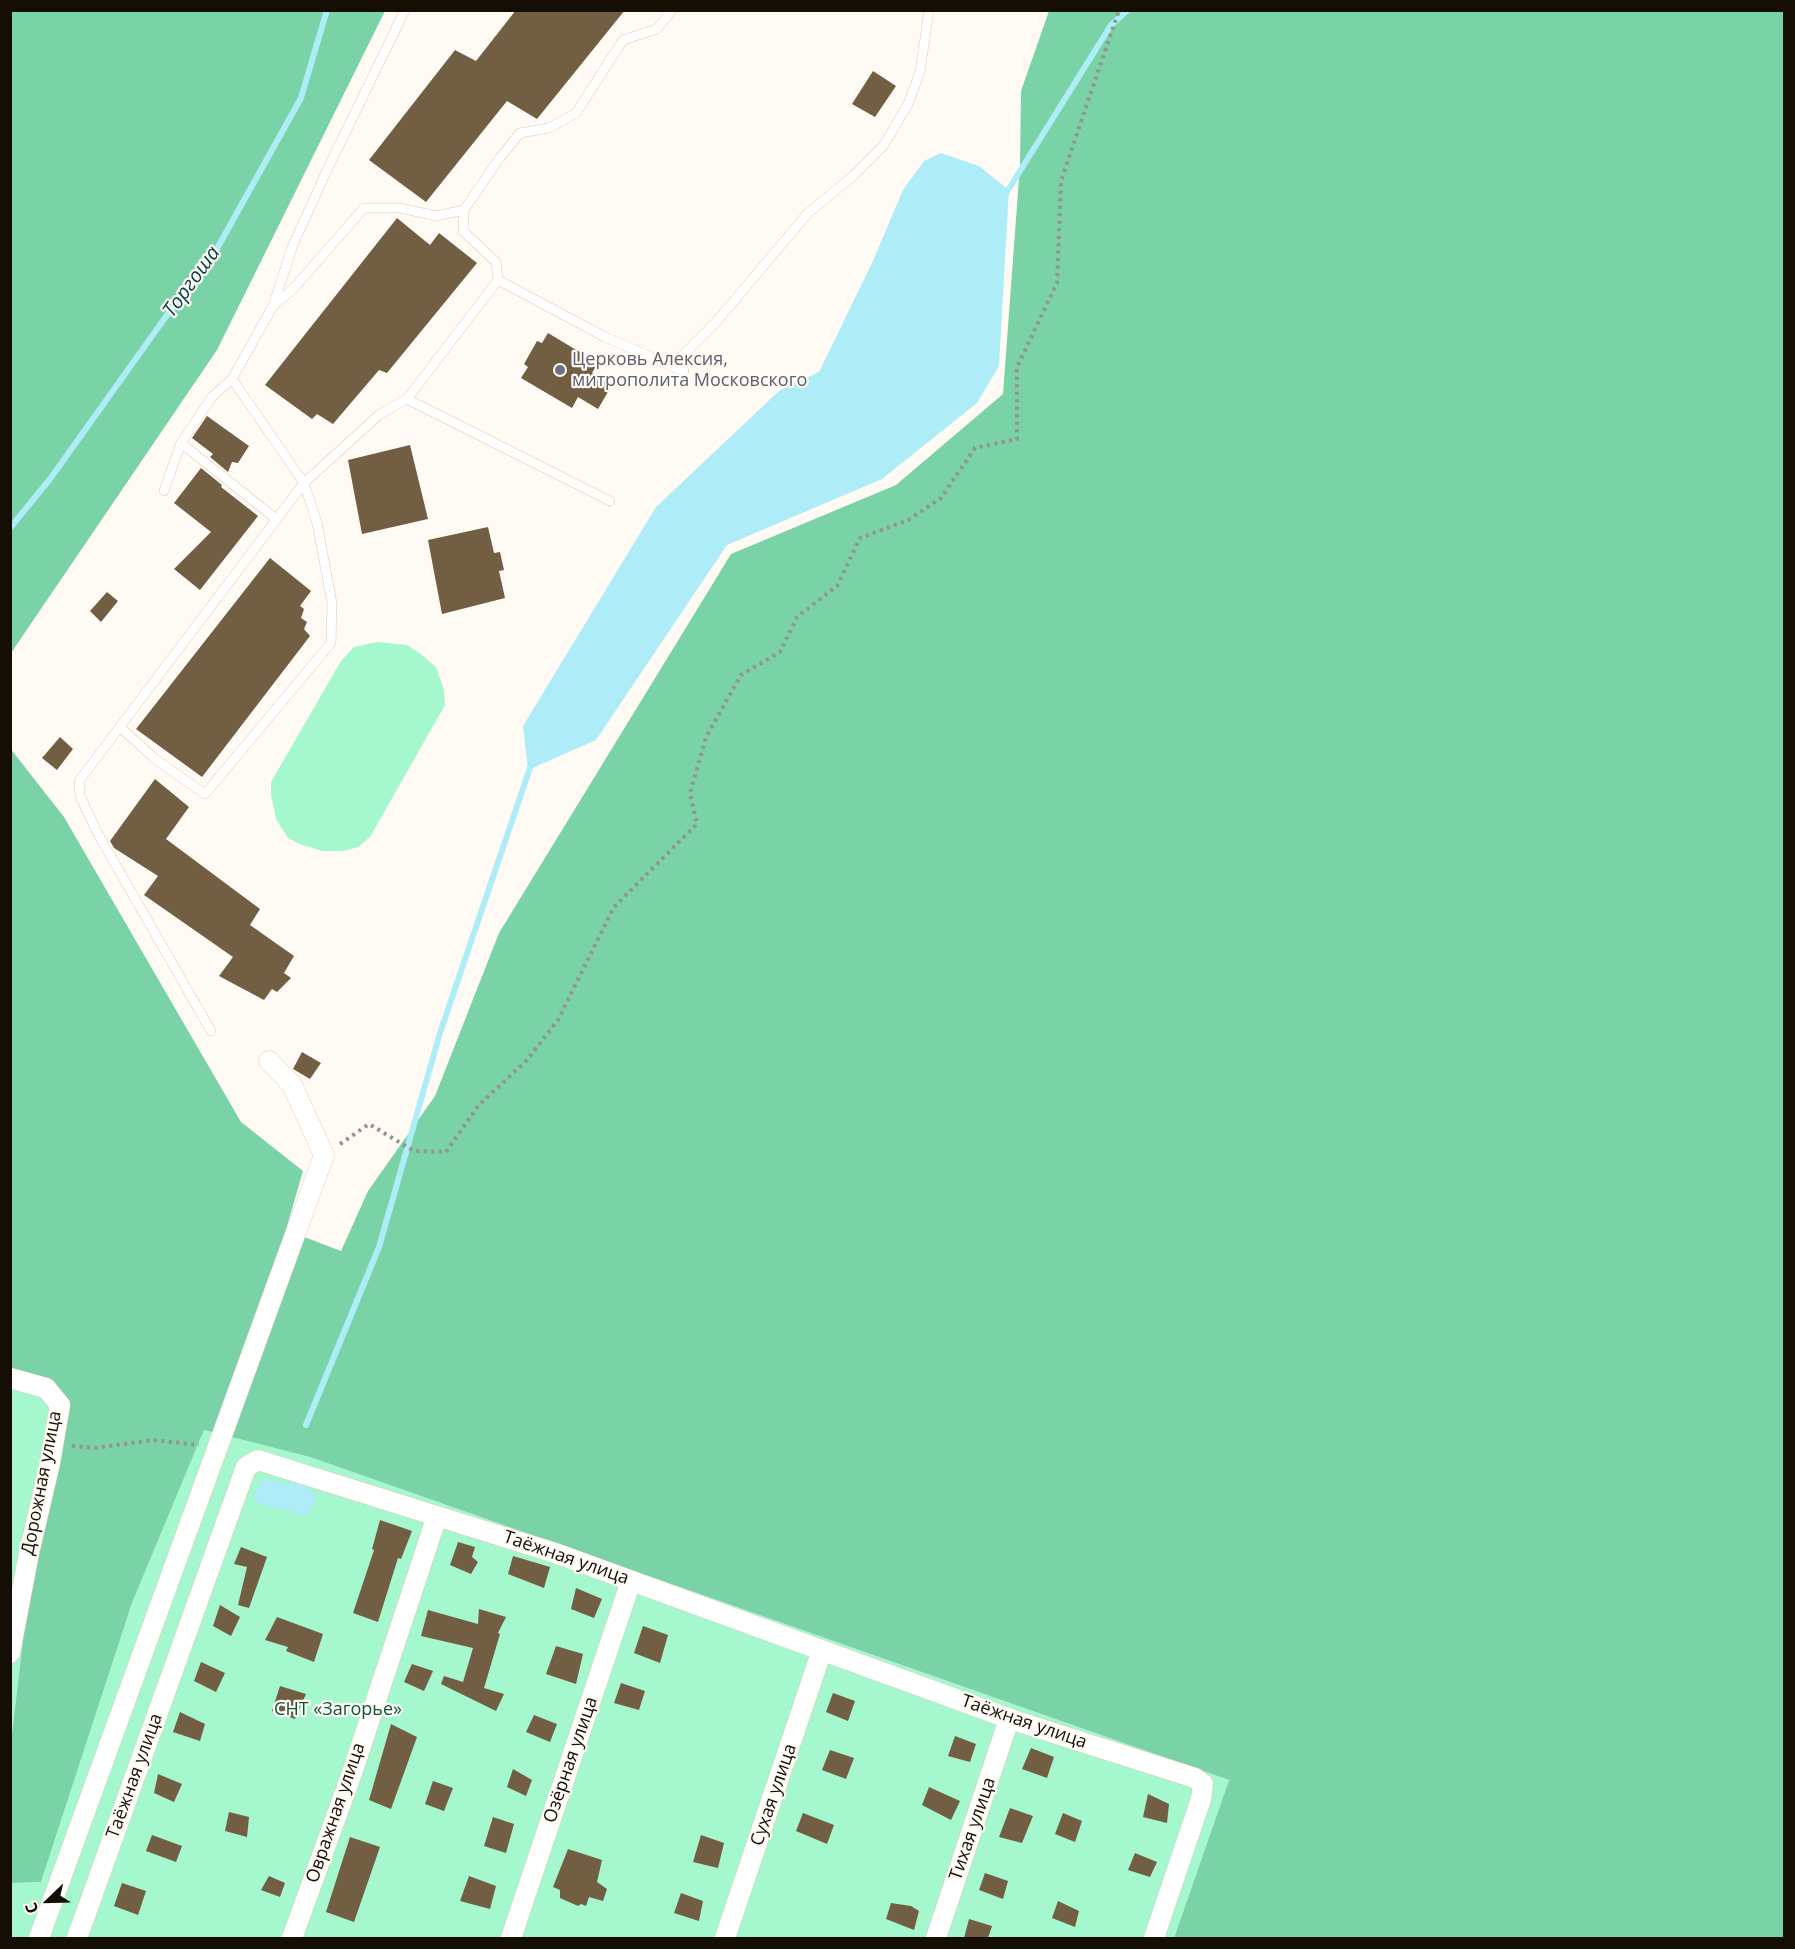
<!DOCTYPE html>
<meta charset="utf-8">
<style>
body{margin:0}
#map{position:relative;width:1795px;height:1949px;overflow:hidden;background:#fffbf4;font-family:"Open Sans",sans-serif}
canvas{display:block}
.frame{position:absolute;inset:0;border:12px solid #150e04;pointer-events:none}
.north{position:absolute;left:18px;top:1871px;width:60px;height:60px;-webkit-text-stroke:4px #fffbf4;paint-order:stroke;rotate:247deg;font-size:16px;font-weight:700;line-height:24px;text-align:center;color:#150e04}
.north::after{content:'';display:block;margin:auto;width:21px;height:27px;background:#150e04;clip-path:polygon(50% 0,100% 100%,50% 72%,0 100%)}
</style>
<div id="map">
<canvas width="1795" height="1949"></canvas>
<div class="frame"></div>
<div class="north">С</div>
</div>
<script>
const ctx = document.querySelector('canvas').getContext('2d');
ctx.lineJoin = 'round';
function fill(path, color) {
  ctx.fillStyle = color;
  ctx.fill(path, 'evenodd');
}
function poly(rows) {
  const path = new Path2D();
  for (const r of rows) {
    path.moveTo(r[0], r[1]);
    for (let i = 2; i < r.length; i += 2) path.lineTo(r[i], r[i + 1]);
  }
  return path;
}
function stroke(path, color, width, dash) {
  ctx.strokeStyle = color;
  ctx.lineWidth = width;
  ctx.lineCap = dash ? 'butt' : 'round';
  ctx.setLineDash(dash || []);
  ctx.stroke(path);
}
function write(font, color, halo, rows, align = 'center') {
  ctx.font = font + ' "Open Sans",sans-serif';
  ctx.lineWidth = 4.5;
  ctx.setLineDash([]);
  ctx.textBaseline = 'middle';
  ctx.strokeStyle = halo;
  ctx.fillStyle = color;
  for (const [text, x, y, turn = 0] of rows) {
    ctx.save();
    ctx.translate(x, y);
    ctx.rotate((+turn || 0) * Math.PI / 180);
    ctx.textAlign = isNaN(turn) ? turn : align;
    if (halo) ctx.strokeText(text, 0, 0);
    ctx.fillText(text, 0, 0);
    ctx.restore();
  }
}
const green = poly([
 [377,642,407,645,422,655,436,667,444,690,445,705,370,837,358,847,344,851,323,851,302,845,288,838,276,819,271,795,271,782,341,661,354,647],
 [11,1373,63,1398,29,1588,11,1742],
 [204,1430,310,1457,1229,1780,1174,1938,11,1938,10,1883,41,1882,132,1603]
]);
const forest = poly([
 [11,10,385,11,217,350,11,653],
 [1049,11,1784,11,1784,1938,1174,1938,1229,1780,310,1457,204,1430,132,1603,41,1882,11,1883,11,1742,29,1588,63,1398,11,1373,10,748,64,817,241,1122,303,1171,286,1230,341,1251,368,1191,435,1096,499,933,731,554,896,485,1003,394,1020,165,1021,91]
]);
const water = poly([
 [941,153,979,166,1009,190,999,366,977,403,882,479,727,545,596,740,528,770,523,726,656,507,780,390,819,372,872,263,903,190,924,161],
 [263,1479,270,1479,284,1484,297,1483,307,1486,317,1496,308,1515,302,1516,288,1510,264,1506,256,1501,253,1495]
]);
const stream = poly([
 [1005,195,1111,25,1128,10],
 [10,528,50,479,177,301,214,254,301,98,327,10],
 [306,1425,379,1247,440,1033,531,765]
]);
const building = poly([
 [516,10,625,10,537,119,507,101,426,202,369,160,455,50,476,61],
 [873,71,896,86,875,117,852,104],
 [397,218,430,245,439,233,477,263,387,373,379,370,333,424,317,414,312,419,265,385],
 [548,333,598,363,592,373,612,385,598,409,578,397,572,408,521,378,528,367,524,364,537,341,542,343],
 [207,416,249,446,238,463,232,462,228,472,210,457,213,454,192,438],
 [410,445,428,519,362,534,348,460],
 [201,468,222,485,221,487,258,516,200,590,174,569,211,532,174,503],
 [488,527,494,553,500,552,504,570,499,571,505,598,442,614,428,540],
 [270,558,311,591,300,606,304,609,301,618,307,622,304,629,310,636,202,777,136,729],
 [107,592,118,601,101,622,90,611],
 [60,737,73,749,57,770,42,758],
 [155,779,189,807,166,839,260,909,250,925,294,956,284,973,291,978,277,992,272,989,264,1000,219,976,233,957,144,895,158,876,114,848,110,841],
 [302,1052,321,1063,310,1079,293,1069],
 [380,1520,412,1531,401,1559,398,1558,378,1622,353,1613,374,1550,372,1549],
 [458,1542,475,1547,472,1557,478,1562,471,1574,450,1565],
 [241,1547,267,1557,249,1608,238,1605,247,1567,234,1564],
 [513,1556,550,1567,544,1588,508,1574],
 [576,1588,602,1599,594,1618,571,1609],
 [220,1605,240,1617,231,1636,213,1626],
 [479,1609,506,1617,498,1633,500,1634,484,1688,504,1694,496,1711,441,1684,444,1676,463,1682,473,1648,421,1636,428,1610,478,1624],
 [277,1617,323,1634,314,1662,286,1651,288,1647,265,1640],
 [643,1626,668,1635,660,1663,634,1653],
 [556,1646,583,1654,576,1684,546,1674],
 [201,1662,225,1673,216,1692,194,1681],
 [412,1664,433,1671,424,1691,404,1682],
 [621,1683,645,1691,639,1710,614,1703],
 [280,1686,306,1694,295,1719,272,1711],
 [833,1693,855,1701,848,1721,826,1712],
 [180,1712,205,1724,200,1741,173,1732],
 [534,1715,557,1724,550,1742,526,1732],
 [391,1724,417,1737,391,1809,369,1800],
 [955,1736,976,1744,970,1762,948,1756],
 [1031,1748,1054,1757,1047,1778,1022,1769],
 [830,1750,854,1758,846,1779,822,1770],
 [513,1769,532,1780,526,1796,507,1787],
 [158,1774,182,1784,174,1802,154,1793],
 [433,1781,453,1788,444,1811,425,1804],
 [929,1787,960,1801,951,1820,922,1805],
 [1148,1794,1169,1804,1167,1823,1143,1817],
 [1010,1808,1033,1816,1022,1843,999,1837],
 [229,1812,249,1817,247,1837,225,1831],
 [803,1813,834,1825,827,1844,796,1831],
 [1063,1813,1082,1821,1075,1842,1055,1834],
 [493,1817,514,1824,506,1853,484,1846],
 [152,1835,182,1846,176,1862,146,1851],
 [701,1835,724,1843,718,1868,693,1862],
 [350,1837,380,1847,354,1922,326,1912],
 [568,1849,602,1860,597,1882,607,1889,603,1901,589,1897,586,1906,581,1904,578,1906,560,1898,560,1890,553,1887],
 [1135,1853,1157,1862,1150,1877,1128,1870],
 [985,1873,1008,1881,1003,1899,979,1890],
 [269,1876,285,1883,280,1897,261,1890],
 [469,1876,496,1886,490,1909,460,1901],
 [122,1883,146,1891,138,1915,114,1906],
 [681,1893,703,1901,699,1921,674,1913],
 [1058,1901,1079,1911,1075,1927,1052,1918],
 [891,1903,911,1906,919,1911,914,1930,886,1919],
 [969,1919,992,1926,988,1938,964,1938]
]);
const path = poly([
 [340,1144,369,1124,414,1151,446,1152,478,1106,526,1061,558,1020,614,907,697,824,690,793,706,737,741,675,780,652,797,617,837,586,860,538,908,520,941,498,975,448,1017,439,1017,367,1057,283,1061,181,1119,10],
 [72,1446,95,1448,153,1440,199,1445]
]);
const lane = poly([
 [498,280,496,262,463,231,464,210,499,159,520,133,549,128,576,113,623,40,657,29,672,10],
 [273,306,293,289,364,208,400,208,436,216,464,210],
 [674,367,678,360,717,321,808,213,853,176,884,145,908,104,920,72,929,10],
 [407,399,498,280,605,337,684,371],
 [181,443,276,519],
 [164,491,181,443,212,397,232,379],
 [120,727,155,759,205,794,331,643,332,603,317,523,304,483,232,379,273,306,293,245,329,166,405,10],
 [211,1031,98,834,80,796,79,781,304,483,380,414,407,399,610,501]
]);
const street = poly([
 [10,1378,46,1388,60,1405,50,1463,29,1553,10,1653],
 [39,1938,324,1155,292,1085,269,1061],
 [77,1938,246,1467,258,1460,555,1553,1016,1721,1195,1778,1203,1784,1201,1799,1154,1938],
 [292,1938,352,1773,437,1516],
 [511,1938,631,1581],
 [725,1938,822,1650],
 [936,1938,1009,1719]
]);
const markers = [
 [560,370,6,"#6b7280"]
];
const worshipNames = [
 ["Церковь Алексия,",572,360],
 ["митрополита Московского",572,381]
];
const streetNames = [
 ["Дорожная улица",42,1483,-79],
 ["Таёжная улица",566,1558,19],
 ["Таёжная улица",1024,1722,19],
 ["Озёрная улица",571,1760,-71],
 ["Таёжная улица",135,1776,-70],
 ["Сухая улица",774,1795,-71],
 ["Овражная улица",336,1813,-71],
 ["Тихая улица",973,1829,-71]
];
const parkNames = [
 ["СНТ «Загорье»",338,1710]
];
const waterNames = [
 ["Торгоша",192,282,-54]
];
fill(green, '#a5f7ce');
fill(forest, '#79d3a7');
fill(water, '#aeedf8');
stroke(stream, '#aeedf8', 6);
fill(building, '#715e43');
stroke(lane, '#e0caac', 10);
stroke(street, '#e0caac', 21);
stroke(path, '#97928a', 4, [3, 4.5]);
stroke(lane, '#fff', 9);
stroke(street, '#fff', 20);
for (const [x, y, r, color] of markers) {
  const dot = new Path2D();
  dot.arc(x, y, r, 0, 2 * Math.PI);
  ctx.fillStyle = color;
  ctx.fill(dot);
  stroke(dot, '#fffbf4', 2);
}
write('18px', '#5b616d', '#fffbf4', worshipNames, 'left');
write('18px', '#150e04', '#fffbf4', streetNames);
write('18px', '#0d563a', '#fffbf4', parkNames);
write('italic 20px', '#094148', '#fffbf4', waterNames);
</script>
